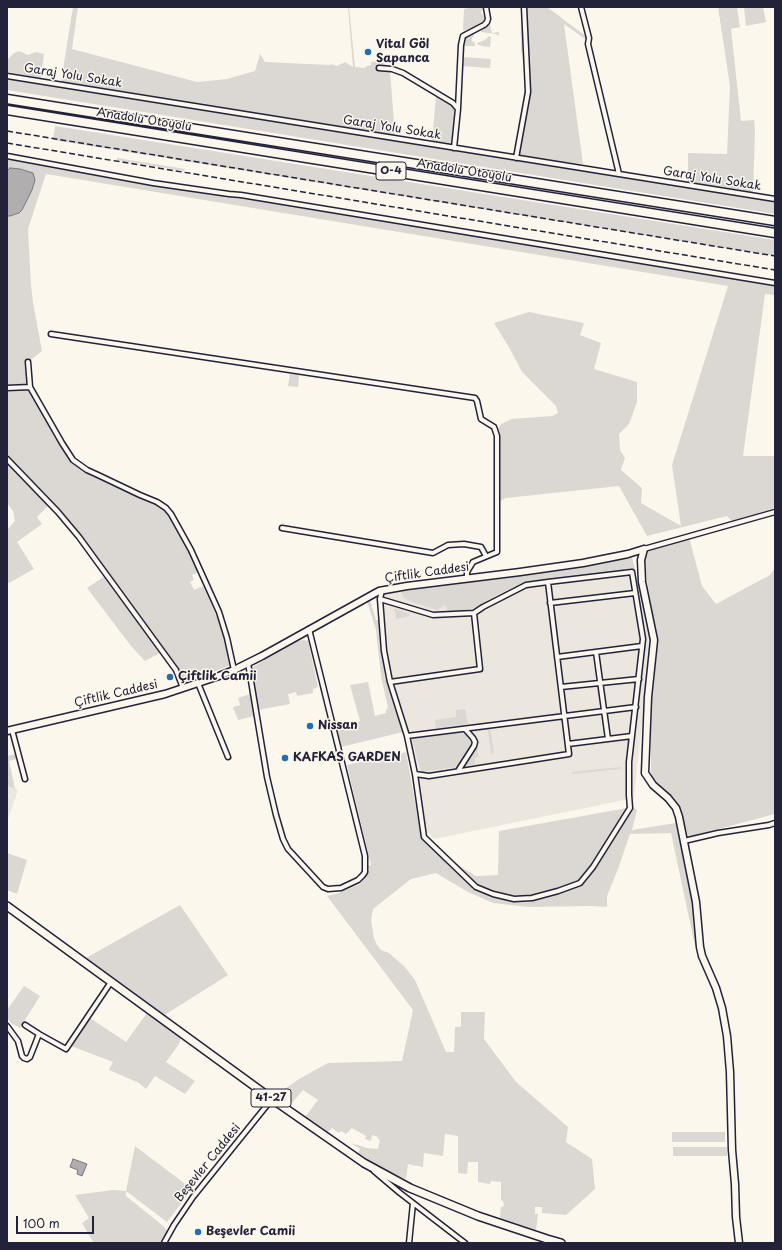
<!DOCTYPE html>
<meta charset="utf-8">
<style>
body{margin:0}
#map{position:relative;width:782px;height:1250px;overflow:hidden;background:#fbf7ec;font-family:"Playpen Sans",sans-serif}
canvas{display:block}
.frame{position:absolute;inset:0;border:8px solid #22223b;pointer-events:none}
.scale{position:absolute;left:16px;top:1216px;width:78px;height:18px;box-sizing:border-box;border:2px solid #22223b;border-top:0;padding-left:5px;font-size:12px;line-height:14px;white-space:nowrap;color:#22223b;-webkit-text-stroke:3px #fbf7ec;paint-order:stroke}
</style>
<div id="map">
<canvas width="782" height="1250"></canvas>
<div class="frame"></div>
<div class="scale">100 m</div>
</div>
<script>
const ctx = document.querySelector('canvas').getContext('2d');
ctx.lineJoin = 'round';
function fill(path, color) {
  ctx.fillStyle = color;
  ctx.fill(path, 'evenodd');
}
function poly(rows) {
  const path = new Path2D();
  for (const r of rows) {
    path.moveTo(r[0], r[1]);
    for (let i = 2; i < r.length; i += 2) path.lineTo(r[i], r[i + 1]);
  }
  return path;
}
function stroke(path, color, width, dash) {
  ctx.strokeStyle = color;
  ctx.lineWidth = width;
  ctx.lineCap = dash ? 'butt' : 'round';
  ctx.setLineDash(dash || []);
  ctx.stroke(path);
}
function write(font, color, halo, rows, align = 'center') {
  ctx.font = font + ' "Playpen Sans",sans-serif';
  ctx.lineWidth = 3;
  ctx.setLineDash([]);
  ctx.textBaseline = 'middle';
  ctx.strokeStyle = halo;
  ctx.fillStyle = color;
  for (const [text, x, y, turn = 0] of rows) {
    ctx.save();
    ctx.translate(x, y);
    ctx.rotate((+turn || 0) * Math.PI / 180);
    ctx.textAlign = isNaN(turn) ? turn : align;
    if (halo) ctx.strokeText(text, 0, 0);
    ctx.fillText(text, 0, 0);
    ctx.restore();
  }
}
const built = poly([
 [632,558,651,641,634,798,434,839,426,830,419,771,394,695,384,633,381,601,383,593],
 [7,786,18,790,7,822]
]);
const green = poly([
 [73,7,78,7,72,49,197,82,227,79,255,71,260,54,265,62,330,65,331,64,337,66,345,62,353,67,348,7,349,7,355,67,365,68,367,66,371,65,371,62,379,61,384,63,390,70,395,136,336,127,63,83,61,82],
 [474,7,483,7,484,8,481,12,485,19,477,25,464,31,463,29,464,9],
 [521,7,547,7,587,37,585,39,564,24,583,164,546,160,516,155,526,82,521,49],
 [718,7,737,7,740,27,731,29,741,121,754,120,755,131,753,193,688,183,688,153,727,154,730,86],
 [744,7,763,7,766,22,746,26],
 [490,24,492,33,499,32,499,36,496,34,481,32,481,28],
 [470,34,474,34,474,36,472,38,472,41,475,43,475,46,464,46,465,38],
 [489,36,491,37,490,47,481,46,480,45,478,45,477,43,485,40],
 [19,51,28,55,36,52,44,54,41,78,7,72,7,60,14,53],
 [464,57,491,59,490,68,461,66],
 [393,70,399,72,451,102,455,108,456,112,453,143,450,145,432,142,436,96,393,71],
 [7,78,775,201,775,214,7,90],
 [55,126,775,240,775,256,53,140],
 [7,158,775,286,775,295,765,294,743,456,775,456,775,508,732,521,727,516,647,536,619,486,506,498,500,501,495,500,495,433,501,424,512,419,552,416,558,413,556,406,522,372,510,349,494,323,529,312,584,323,580,335,601,343,594,369,637,382,637,402,629,424,619,434,620,450,625,458,621,470,642,488,641,503,681,526,672,465,728,286,46,174,28,229,31,285,33,303,42,351,28,362,30,387,7,388,7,216,15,215,19,213,22,210,34,185,34,176,32,173,20,169,13,168,7,171],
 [117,158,185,169,184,171,117,160],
 [290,374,299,375,298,387,288,386],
 [26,390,29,391,33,395,64,451,71,460,156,503,168,513,199,572,192,575,194,580,190,582,194,590,203,586,215,613,220,622,224,632,231,665,184,683,178,668,84,539,60,509,7,454,7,391],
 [7,463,49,505,37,517,42,524,17,542,34,569,7,584,7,527,8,529,15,521,13,511,7,503],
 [689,537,702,586,716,604,770,575,775,568,775,814,692,836,688,836,686,834,678,807,653,782,651,771,651,709,656,636,644,561,646,554,650,550],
 [632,558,635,569,525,582,498,594,481,604,475,608,448,612,445,605,437,610,409,601,403,597,400,588],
 [105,576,160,653,145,661,131,646,87,588],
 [370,600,376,620,381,620,379,630,385,677,403,732,341,747,337,727,360,721,350,685,368,682,375,716,386,713,386,710,388,708,381,676,376,630,367,601],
 [394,608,410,614,409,616,396,619],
 [303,640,308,641,318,687,313,689,313,693,297,696,296,692,288,694,290,704,258,710,251,668,298,641],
 [250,694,254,716,238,720,233,707,240,705,238,698],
 [465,709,468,724,436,728,435,720,456,717,456,710],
 [490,727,494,754,491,754,488,730,471,732,470,730],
 [462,732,471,738,472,743,464,759,457,767,421,772,412,739],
 [476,747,477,748,479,757,475,758,475,764,464,766],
 [406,752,420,830,425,840,461,867,476,876,498,875,499,831,633,807,637,810,632,830,676,823,694,907,697,946,695,946,671,833,630,834,618,869,607,896,607,907,592,906,528,907,493,903,468,892,436,873,411,879,373,909,371,920,374,938,377,945,381,950,389,953,405,967,415,980,446,1052,454,1052,455,1027,461,1027,461,1012,485,1012,484,1039,516,1082,568,1127,566,1142,592,1159,595,1189,566,1215,542,1213,542,1207,535,1207,535,1214,538,1214,536,1230,500,1218,501,1207,504,1206,503,1201,501,1200,501,1182,491,1181,490,1184,478,1182,478,1162,468,1162,467,1174,458,1173,458,1136,445,1134,443,1156,424,1153,423,1167,408,1164,406,1179,380,1168,362,1156,358,1153,360,1149,351,1143,367,1148,378,1149,380,1140,378,1139,378,1137,372,1135,371,1141,365,1139,366,1136,352,1128,346,1134,341,1131,339,1133,332,1128,326,1134,305,1117,318,1100,303,1090,292,1103,279,1094,286,1088,299,1079,328,1063,402,1061,413,1010,327,896,339,893,360,884,369,870,368,866,371,865,347,765],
 [16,754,17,759,9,761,15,789,7,786,7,756],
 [621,767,621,769,572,774,572,772],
 [7,853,27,860,17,894,7,890],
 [180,905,228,975,163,1016,86,958],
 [24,986,40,996,20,1028,11,1023,7,1018,7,1010],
 [147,1013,181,1037,179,1044,166,1062,195,1081,185,1094,155,1076,146,1089,139,1083,109,1070,113,1062,71,1046,90,1018,126,1042],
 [672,1132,725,1132,725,1142,672,1142],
 [135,1146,192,1189,167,1222,126,1191,126,1196,162,1225,168,1231,160,1243,94,1243,82,1223,89,1218,75,1195,113,1190,126,1191],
 [673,1147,727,1147,727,1156,673,1156]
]);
const water = poly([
 [10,168,20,169,33,173,35,180,32,190,22,210,19,213,10,216,7,216,7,171,10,168],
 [73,1159,87,1164,82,1176,77,1174,78,1170,70,1167,73,1159]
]);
const street = poly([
 [581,7,589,38,588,44,619,174],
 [379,68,392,69,403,73,453,103,458,109,454,148],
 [7,76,775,199],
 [458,108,461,45,463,36,484,25,487,22,488,19,486,7],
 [7,156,153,183,229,194,241,195,775,283],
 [516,158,528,92,524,7],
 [51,334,475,398,477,401,481,419,494,427,497,436,497,552,473,562,467,572,467,579],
 [28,362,30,387,62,443,73,460,87,470,98,475,140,495,157,502,166,508,171,514,191,550,219,612,227,638,234,670],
 [7,388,30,387],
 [7,459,58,512,79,537,176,670,183,688],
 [282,528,433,553,448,545,464,544,481,547,486,556],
 [644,549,775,512],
 [380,599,433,615,474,613,483,607,526,585,548,582,569,754,429,776,415,774,407,736,390,682,384,651,380,599,382,590],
 [550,603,635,593],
 [596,652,608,739],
 [557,657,642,646],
 [248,663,267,777,276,815,283,839,288,849,323,887,328,889,341,888,358,880,363,875,365,872,365,856,309,629],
 [390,682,480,669,474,613],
 [198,683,228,757],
 [561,687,639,679],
 [12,730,25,779],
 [407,736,636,707],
 [568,744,632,736],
 [458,771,474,746,475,742,473,738,465,729],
 [415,774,424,837,476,887,493,894,514,899,532,898,558,891,580,883,593,867,630,808,629,795,629,762,643,639,632,572,548,582],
 [684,841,718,833,769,825,775,823],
 [25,1025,39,1034],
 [7,1026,18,1041,22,1056,24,1058,27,1059,30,1057,39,1034,66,1049,111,982],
 [374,1171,400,1193,465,1243],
 [164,1243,174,1225,193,1197,272,1099],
 [409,1243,413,1203]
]);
const secondary = poly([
 [644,549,641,560,642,582,654,640,648,697,645,773,653,785,668,798,676,808,679,817,696,902,700,947,702,956,716,988,722,1008,727,1036,730,1072,732,1150,735,1184,736,1217,739,1243],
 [7,731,165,694,219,676,234,670,262,656,379,591,407,586,520,572,583,563,628,554,644,549]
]);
const primary = poly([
 [7,906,272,1099,364,1163,410,1188,478,1216,547,1239,561,1243]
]);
const highway = poly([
 [7,99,775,221],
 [7,110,775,233]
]);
const rail = poly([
 [7,131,775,256],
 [7,143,775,270]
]);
const markers = [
 [368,52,4,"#1f6fb2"],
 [170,677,4,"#1f6fb2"],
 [310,726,4,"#1f6fb2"],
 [285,758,4,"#1f6fb2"],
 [198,1232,4,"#1f6fb2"]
];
const shields = [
 [391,171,30],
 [271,1098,40]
];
const shieldNames = [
 ["O-4",391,171],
 ["41-27",271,1098]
];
const poiNames = [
 ["Vital Göl",376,45],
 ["Sapanca",376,59],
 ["Çiftlik Camii",178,677],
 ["Nissan",318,726],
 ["KAFKAS GARDEN",293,758],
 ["Beşevler Camii",206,1232]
];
const streetNames = [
 ["Garaj Yolu Sokak",73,76,9],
 ["Anadolu Otoyolu",144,120,9],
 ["Garaj Yolu Sokak",392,128,9],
 ["Anadolu Otoyolu",464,171,9],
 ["Garaj Yolu Sokak",712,179,9],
 ["Çiftlik Caddesi",427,573,-8],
 ["Çiftlik Caddesi",116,694,-13],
 ["Beşevler Caddesi",208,1163,-51]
];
fill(built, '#ebe7df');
fill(green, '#dbd8d3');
fill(water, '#b1aeb0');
stroke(water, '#787681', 1);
stroke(street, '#22223b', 7);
stroke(secondary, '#22223b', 9);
stroke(primary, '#22223b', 10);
stroke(highway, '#22223b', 11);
stroke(street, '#fbf7ec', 4);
stroke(secondary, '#fbf7ec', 6);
stroke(primary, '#fbf7ec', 7);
stroke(highway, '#fbf7ec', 8);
stroke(rail, '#22223b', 1.5, [6, 3]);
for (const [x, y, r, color] of markers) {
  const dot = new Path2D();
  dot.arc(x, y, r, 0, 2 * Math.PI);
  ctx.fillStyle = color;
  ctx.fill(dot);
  stroke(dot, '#fbf7ec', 1.5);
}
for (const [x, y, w] of shields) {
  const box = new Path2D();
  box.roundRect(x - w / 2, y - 9, w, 18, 3);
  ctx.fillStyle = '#fbf7ec';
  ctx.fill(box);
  stroke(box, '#22223b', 1);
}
write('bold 11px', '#22223b', null, shieldNames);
write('bold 12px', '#22223b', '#fbf7ec', poiNames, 'left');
write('12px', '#22223b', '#fbf7ec', streetNames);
</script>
